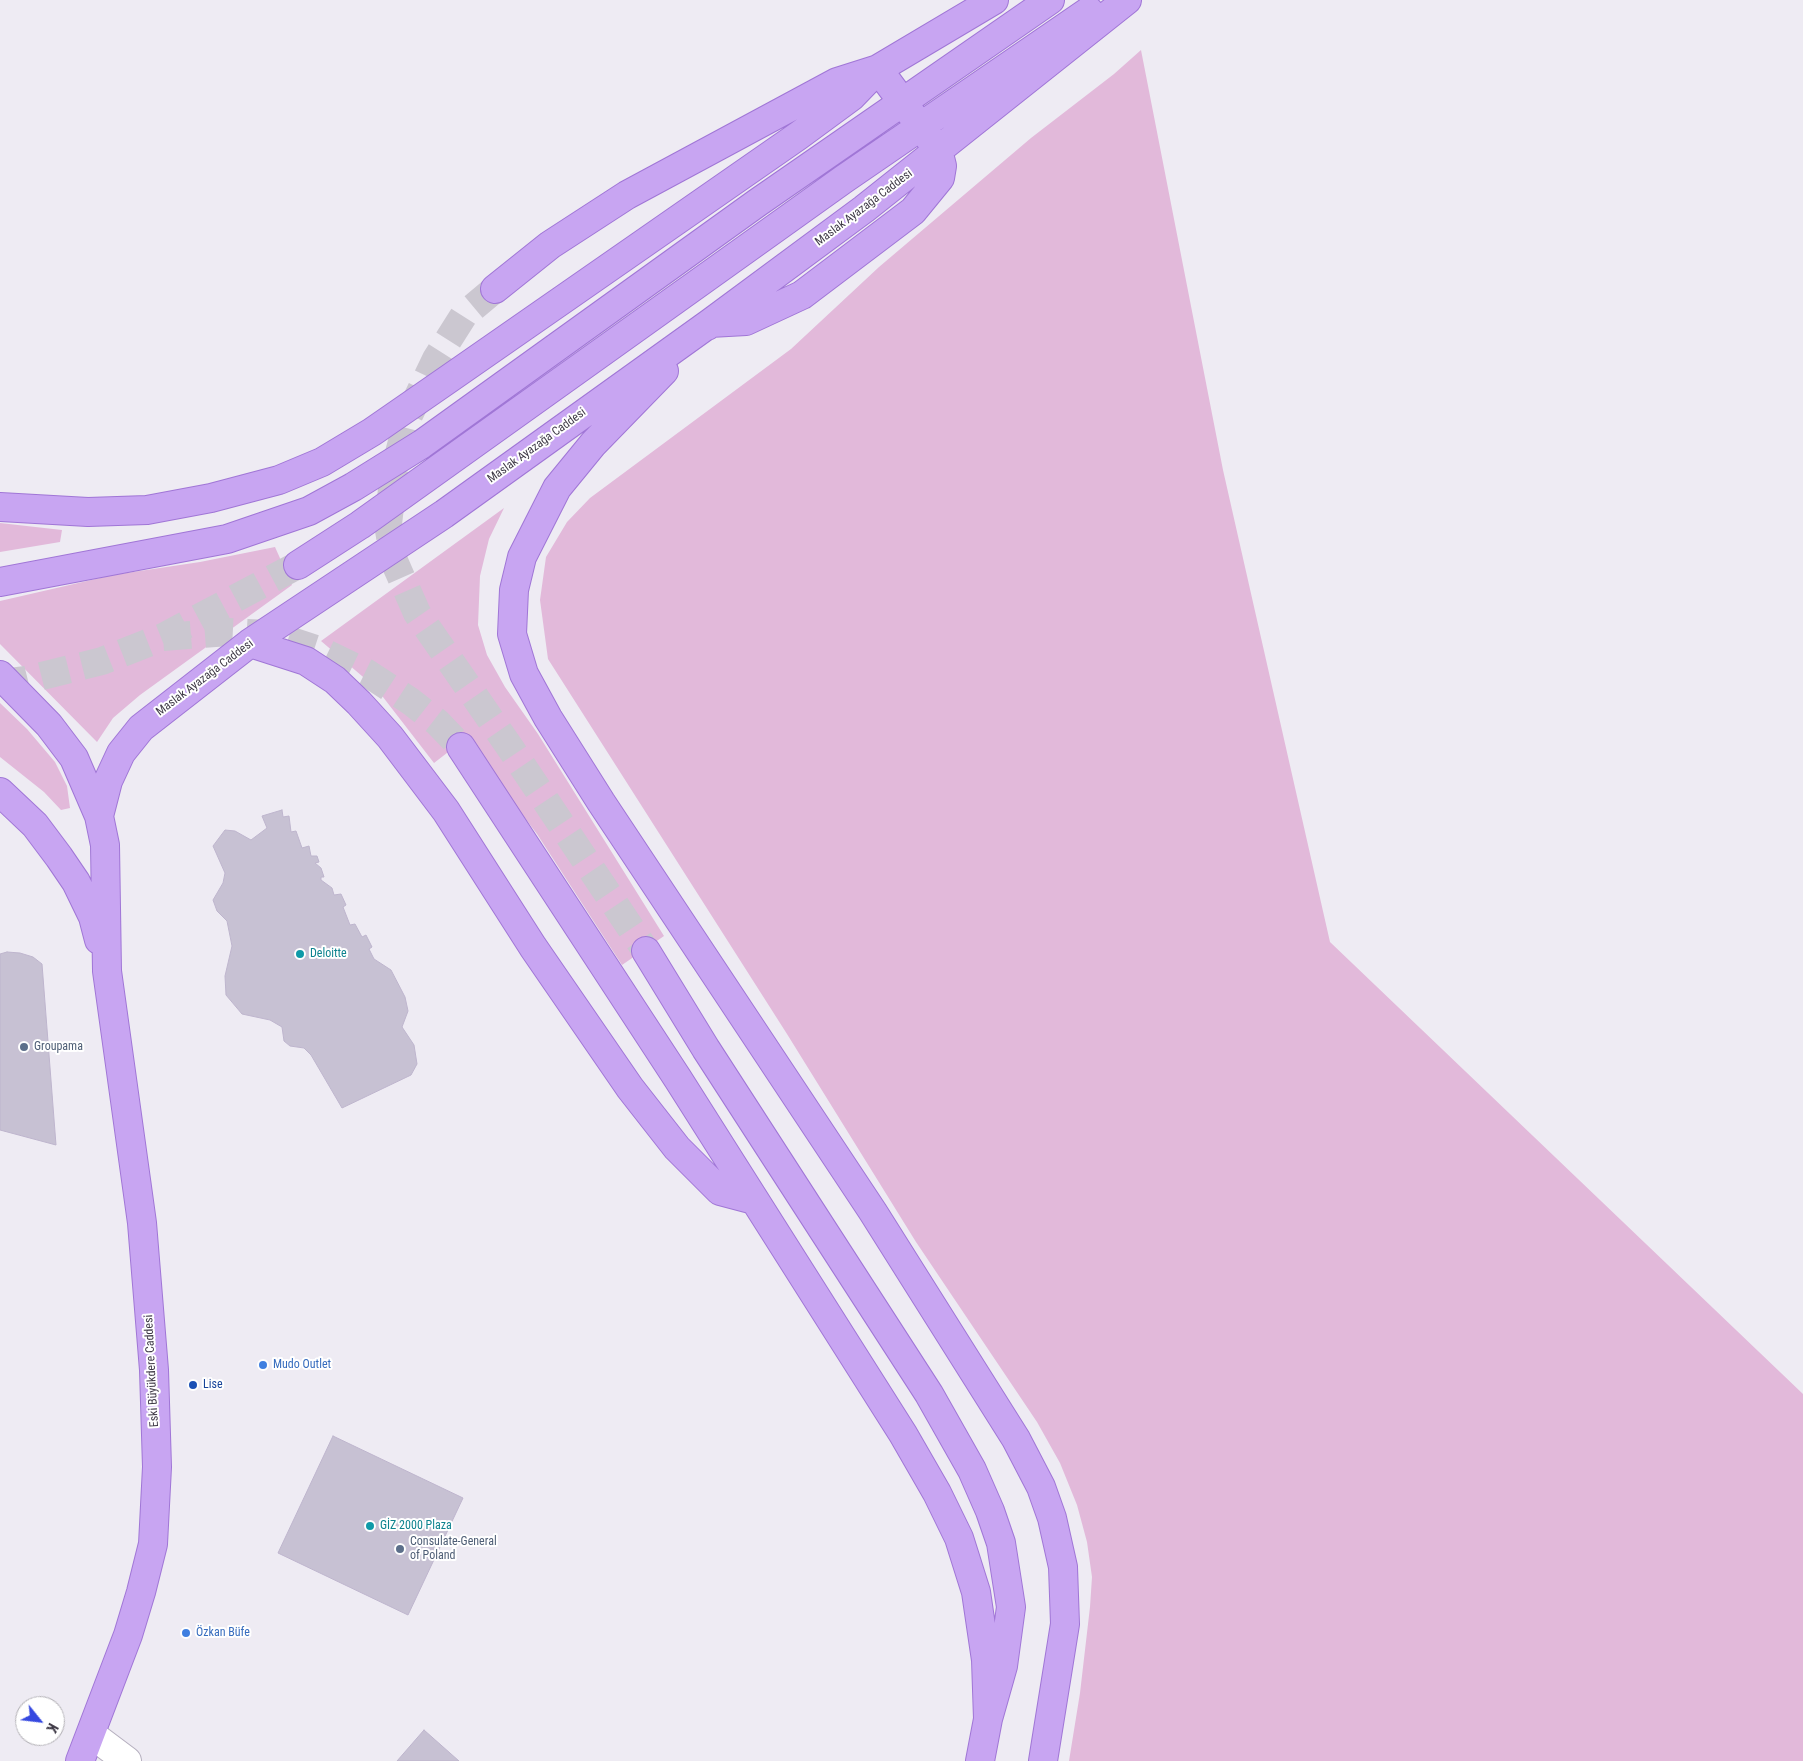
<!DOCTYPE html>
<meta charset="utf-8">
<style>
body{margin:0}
#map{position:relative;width:1803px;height:1761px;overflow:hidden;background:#eeebf3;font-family:"Roboto Condensed",sans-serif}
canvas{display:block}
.north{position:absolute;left:15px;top:1696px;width:50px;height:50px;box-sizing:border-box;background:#fff;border:1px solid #b2b0b5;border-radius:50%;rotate:119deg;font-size:14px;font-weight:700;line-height:20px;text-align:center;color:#3e3946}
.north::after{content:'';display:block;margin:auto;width:18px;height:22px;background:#3548e0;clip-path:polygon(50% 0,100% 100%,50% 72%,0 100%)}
</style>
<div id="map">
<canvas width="1803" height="1761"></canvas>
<div class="north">K</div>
</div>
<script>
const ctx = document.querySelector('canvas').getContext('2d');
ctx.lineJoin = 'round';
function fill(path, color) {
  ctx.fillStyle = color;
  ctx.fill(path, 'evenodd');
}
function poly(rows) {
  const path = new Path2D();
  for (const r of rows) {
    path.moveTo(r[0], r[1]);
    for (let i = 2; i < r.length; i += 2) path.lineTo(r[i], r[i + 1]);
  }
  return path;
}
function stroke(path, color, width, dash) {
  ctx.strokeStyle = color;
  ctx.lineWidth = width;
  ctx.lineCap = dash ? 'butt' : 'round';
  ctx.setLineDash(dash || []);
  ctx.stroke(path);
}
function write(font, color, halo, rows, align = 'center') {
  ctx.font = font + ' "Roboto Condensed",sans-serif';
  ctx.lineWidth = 4;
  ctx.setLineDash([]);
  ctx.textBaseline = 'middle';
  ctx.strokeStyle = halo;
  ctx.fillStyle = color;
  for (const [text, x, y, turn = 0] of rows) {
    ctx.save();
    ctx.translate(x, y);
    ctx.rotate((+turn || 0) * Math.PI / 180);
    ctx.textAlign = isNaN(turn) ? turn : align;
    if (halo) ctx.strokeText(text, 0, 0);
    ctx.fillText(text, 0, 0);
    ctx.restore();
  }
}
const green = poly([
 [1141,50,1223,470,1330,942,1803,1394,1803,1761,1069,1761,1080,1693,1090,1607,1092,1577,1087,1542,1077,1505,1060,1463,1037,1422,916,1242,787,1034,548,659,540,600,546,557,567,522,590,498,791,349,879,267,1031,138,1114,74],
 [504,508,489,539,480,576,478,625,487,655,505,687,538,734,664,936,622,965,537,834,465,739,434,763,376,688,321,641],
 [0,523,62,530,60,542,0,552],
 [275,547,292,585,140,695,113,718,97,742,0,644,0,601,113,575,200,562],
 [0,703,27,729,55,762,67,786,70,808,61,810,44,792,0,757]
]);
const building = poly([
 [282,810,283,817,289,816,291,832,296,831,302,848,309,846,311,856,317,856,319,862,315,863,321,868,324,877,321,877,321,880,332,888,334,895,341,894,346,905,343,907,350,925,355,924,362,937,366,935,372,947,369,949,374,959,391,970,405,997,408,1011,402,1027,414,1045,417,1064,411,1075,342,1108,311,1055,304,1048,290,1046,284,1041,282,1027,270,1020,242,1014,226,995,225,976,232,946,227,921,217,911,213,900,223,883,225,873,213,846,225,830,235,831,251,840,267,828,262,816,282,810],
 [7,952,20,953,33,957,42,964,56,1145,0,1130,0,954,7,952],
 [333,1436,463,1498,408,1615,278,1553,333,1436],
 [424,1730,459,1761,397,1761,424,1730]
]);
const majorTunnel = poly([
 [495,289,464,315,436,359,409,415,394,472,388,524,394,561,417,613,511,749,646,951],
 [163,637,229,632,270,634,319,650,367,673,410,701,437,722,461,747],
 [0,683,26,680,102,661,163,637,298,565]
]);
const minor = poly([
 [91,1734,127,1761]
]);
const major = poly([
 [495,289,550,245,627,195,837,82,878,69,994,0],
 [707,326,710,323,746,321,802,295,913,211,940,178,942,166,938,150,878,69],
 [664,371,593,444,557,488,522,557,514,590,512,634,524,674,548,718,601,802,873,1212,1016,1439,1041,1487,1052,1518,1063,1567,1065,1624,1043,1761],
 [0,507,88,512,147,510,211,498,279,480,322,462,372,432,450,378,798,136,851,97,878,69],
 [298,565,360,525,844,179,1089,11],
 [0,582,227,539,309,511,353,487,422,444,757,203,1050,0],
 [250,643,306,661,335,680,359,703,390,737,446,811,533,947,630,1088,677,1148,720,1191,754,1200],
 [0,675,49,725,74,758,99,816],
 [461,747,678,1079,903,1434,937,1493,959,1538,976,1592,986,1660,988,1719],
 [0,792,35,825,59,857,76,882,93,917,99,940],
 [646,951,706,1049,929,1394,972,1470,990,1511,1001,1543,1011,1607,1003,1666,988,1719,980,1761],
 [80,1761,128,1635,141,1592,153,1544,157,1467,154,1370,142,1223,107,971,105,845,99,816,108,781,121,753,141,728,250,643,444,514,710,323,864,209,1127,0]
]);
const markers = [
 [300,954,5,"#0f9aa8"],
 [24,1047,5,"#5c6f8a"],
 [263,1365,5,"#3f7fe0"],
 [193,1385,5,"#1a4fb4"],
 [370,1526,5,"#0f9aa8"],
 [400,1549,5,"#5c6f8a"],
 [186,1633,5,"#3f7fe0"]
];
const streetNames = [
 ["Maslak Ayazağa Caddesi",864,208,-37],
 ["Maslak Ayazağa Caddesi",537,446,-36],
 ["Maslak Ayazağa Caddesi",205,678,-37],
 ["Eski Büyükdere Caddesi",152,1371,-93]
];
const cultureNames = [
 ["Deloitte",310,954],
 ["GİZ 2000 Plaza",380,1526]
];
const serviceNames = [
 ["Groupama",34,1047],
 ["Consulate-General",410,1542],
 ["of Poland",410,1556]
];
const shopNames = [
 ["Mudo Outlet",273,1365],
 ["Özkan Büfe",196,1633]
];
const transitNames = [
 ["Lise",203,1385]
];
fill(green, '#e2b9da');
fill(building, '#c7c1d3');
stroke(building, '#beb5cd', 1);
stroke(majorTunnel, '#cbc7d0', 28, [28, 14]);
stroke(minor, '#b4aebe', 30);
stroke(major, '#a076d6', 30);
stroke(minor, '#fff', 28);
stroke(major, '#c8a5f2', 28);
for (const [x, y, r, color] of markers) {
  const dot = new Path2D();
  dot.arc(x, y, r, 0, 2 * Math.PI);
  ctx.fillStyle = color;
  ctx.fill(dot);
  stroke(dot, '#fff', 2);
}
write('12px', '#3e3946', '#fff', streetNames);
write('12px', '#0d838f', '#fff', cultureNames, 'left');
write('12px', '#4e5e75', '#fff', serviceNames, 'left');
write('12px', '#366cbe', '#fff', shopNames, 'left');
write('12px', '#164399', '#fff', transitNames, 'left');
</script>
